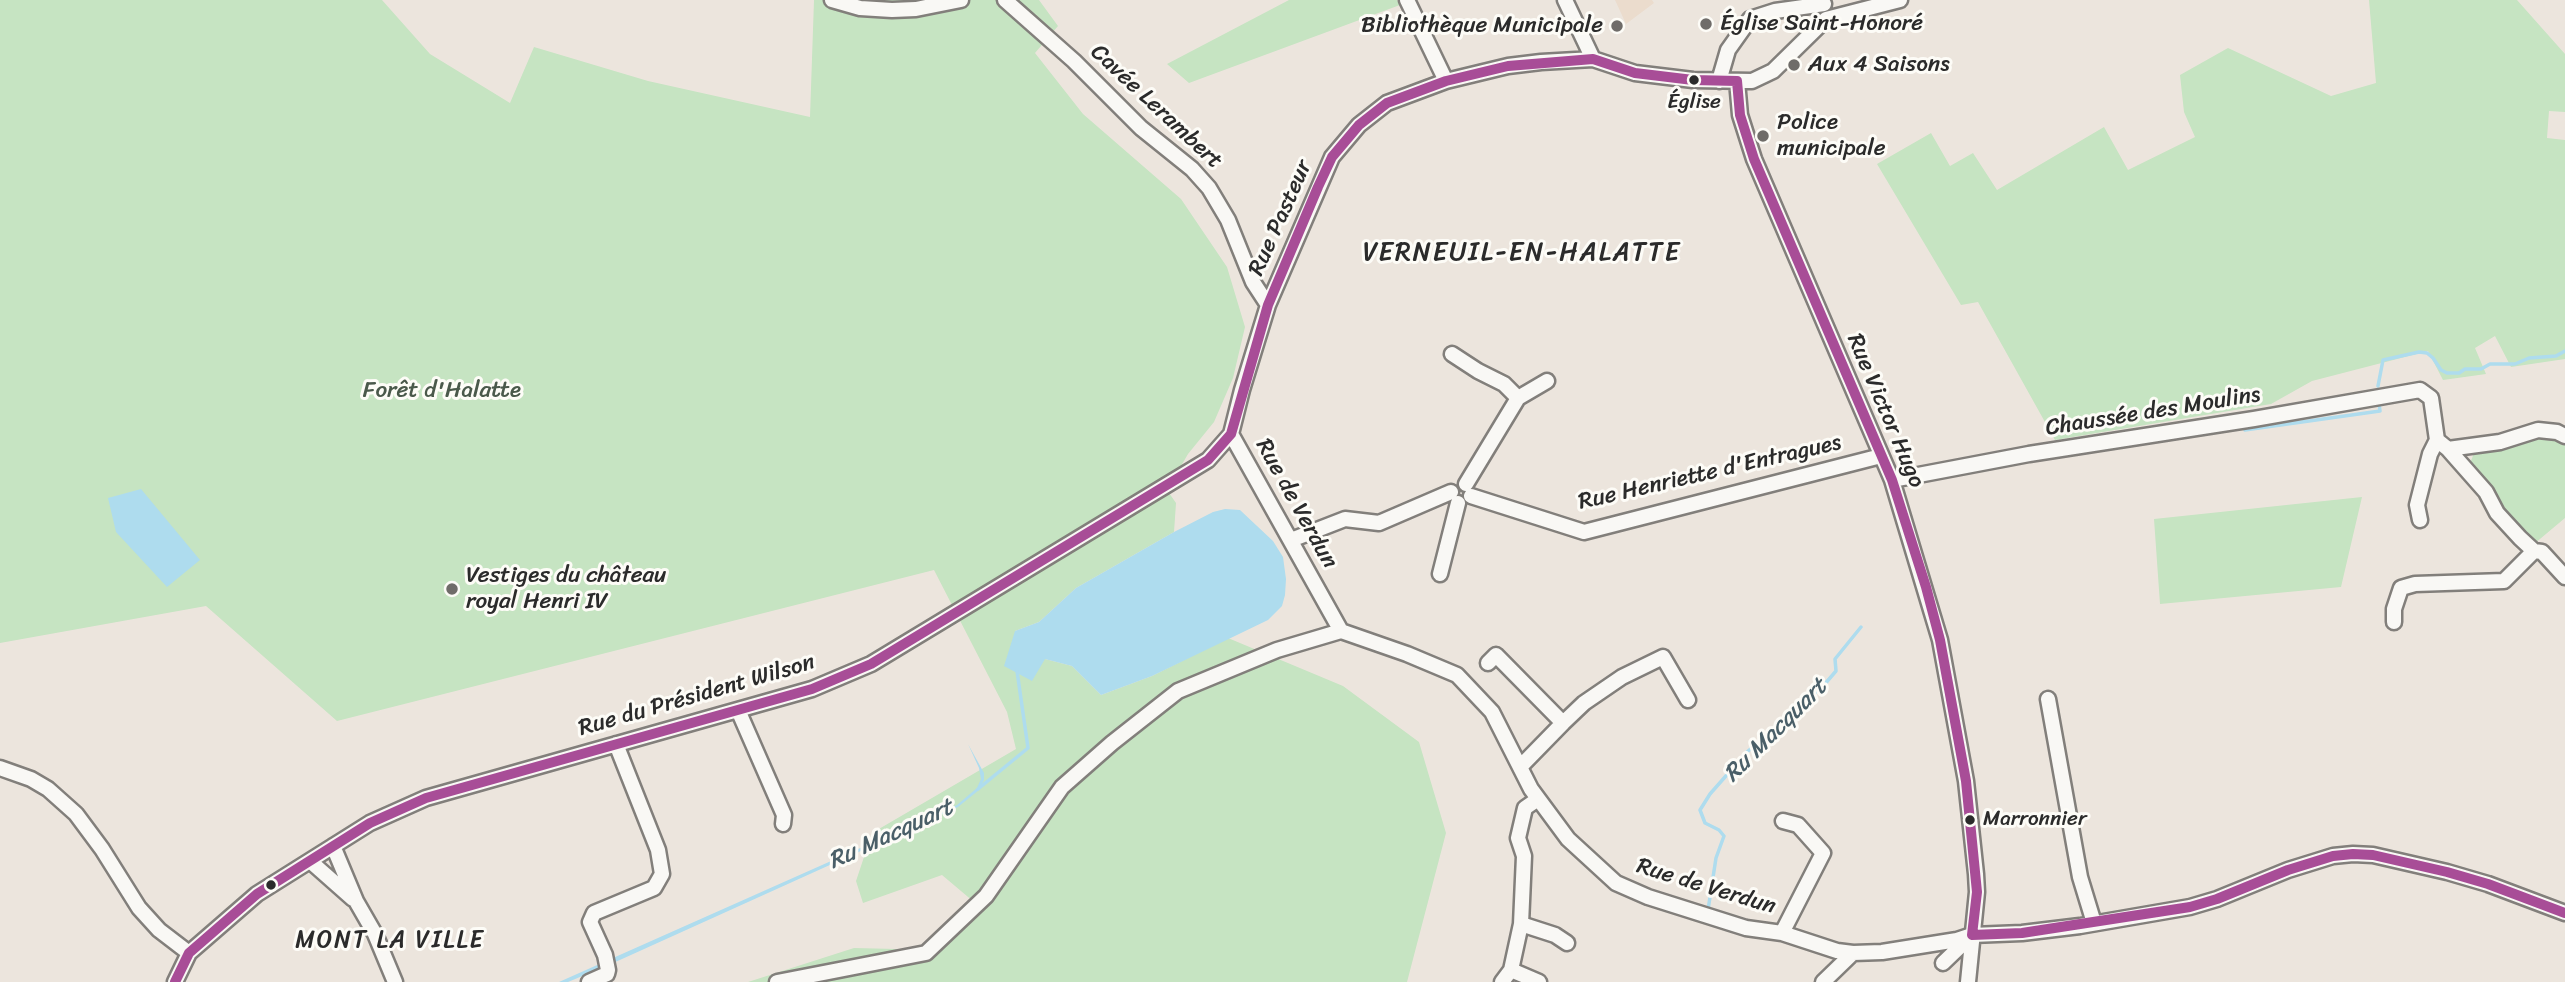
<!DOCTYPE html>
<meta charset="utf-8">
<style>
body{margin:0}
canvas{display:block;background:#ece5dd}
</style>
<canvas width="2565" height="982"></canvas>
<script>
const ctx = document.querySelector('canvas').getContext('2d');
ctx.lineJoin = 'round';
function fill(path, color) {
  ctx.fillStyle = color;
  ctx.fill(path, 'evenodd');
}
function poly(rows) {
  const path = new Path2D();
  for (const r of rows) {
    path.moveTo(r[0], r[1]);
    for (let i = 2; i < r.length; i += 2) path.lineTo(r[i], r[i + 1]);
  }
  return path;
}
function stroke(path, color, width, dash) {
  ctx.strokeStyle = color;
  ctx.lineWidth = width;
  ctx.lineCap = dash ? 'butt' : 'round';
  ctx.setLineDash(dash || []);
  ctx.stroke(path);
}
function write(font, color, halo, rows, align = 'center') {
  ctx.font = font + ' Sriracha,sans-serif';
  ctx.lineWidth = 6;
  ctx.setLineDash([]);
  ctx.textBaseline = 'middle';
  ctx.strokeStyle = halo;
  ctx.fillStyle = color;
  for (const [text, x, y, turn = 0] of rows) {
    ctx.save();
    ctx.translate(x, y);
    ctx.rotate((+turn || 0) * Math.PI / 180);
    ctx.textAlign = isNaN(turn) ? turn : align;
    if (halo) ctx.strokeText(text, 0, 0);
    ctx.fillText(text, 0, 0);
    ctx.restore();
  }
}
const built = poly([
 [1615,0,1652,0,1654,3,1626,24]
]);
const green = poly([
 [0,0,382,0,430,54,510,103,534,47,648,81,810,117,814,0,1039,0,1058,26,1035,53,1083,114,1181,199,1227,267,1245,327,1233,378,1214,422,1188,454,1167,490,1176,503,1174,532,1076,588,1039,622,1015,631,1045,659,1072,666,1101,695,1152,676,1228,638,1343,686,1419,742,1446,833,1407,982,748,982,854,948,939,950,974,902,942,875,863,903,856,881,872,833,1016,749,1007,712,934,570,337,721,206,606,0,643],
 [1289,0,1397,0,1400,5,1189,83,1167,64],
 [2369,0,2517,0,2565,54,2565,112,2549,111,2547,138,2565,140,2565,359,2511,367,2495,336,2475,348,2486,374,2443,380,2428,351,2312,381,2271,404,2055,440,1978,302,1961,305,1877,164,1931,133,1950,166,1973,153,1997,190,2104,127,2128,170,2195,137,2184,112,2180,75,2228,48,2331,96,2376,83],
 [2542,437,2565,441,2565,518,2534,544,2499,508,2495,493,2469,466,2474,453,2495,451],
 [2362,497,2341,587,2160,604,2154,519]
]);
const water = poly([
 [141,489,200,560,167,587,116,532,108,498],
 [1225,509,1240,510,1273,541,1283,557,1286,579,1285,595,1282,606,1268,620,1152,676,1101,695,1072,666,1045,659,1032,681,1004,666,1015,631,1039,622,1076,588,1174,532,1213,512],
 [968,744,984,773,984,780,979,790,958,807,611,964,568,982,559,982,957,805,977,788,981,779,979,768]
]);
const stream = poly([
 [2378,386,2383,360,2419,352,2427,353,2433,358,2441,370,2447,373,2459,373,2465,369,2481,369,2490,364,2515,364,2529,358,2556,356,2565,351],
 [2245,430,2380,411,2379,404],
 [978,789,1028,748,1017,671],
 [1708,910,1716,858,1724,836,1719,830,1705,823,1700,810,1710,794,1747,752,1824,685,1836,671,1835,659,1861,627]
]);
const minor = poly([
 [832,0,860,8,892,10,916,9,961,0],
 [1005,0,1074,61,1141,128,1192,169,1209,188,1228,220,1253,282,1268,305],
 [1407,0,1446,81],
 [1565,0,1593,59],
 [1719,81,1728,50,1750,19,1775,11,1824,4],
 [1737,81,1740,115,1754,159,1892,480,1940,640,1966,781,1976,874,1977,892,1968,982],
 [1452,354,1478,371,1504,384,1518,398],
 [1231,434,1341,631,1407,654,1457,675,1492,712,1531,789,1568,839,1616,883,1648,897,1746,928,1782,933,1837,951,1853,953,1882,952,1957,940,1972,935,2022,933,2080,926,2190,907,2217,899,2288,870,2333,856,2353,854,2373,855,2447,872,2488,884,2565,913],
 [2448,449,2486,492,2497,513,2520,538,2534,551,2542,552,2565,577],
 [1892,480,2029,454,2254,419,2420,390,2431,398,2437,440,2448,449,2500,442,2538,430,2557,432,2565,436],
 [1466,484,1518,398,1547,381],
 [1471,496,1584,532,1881,456],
 [2420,520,2417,505,2430,454,2437,440],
 [1291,540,1345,519,1379,523,1451,492],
 [1440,574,1458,503],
 [2394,622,2394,609,2401,588,2415,584,2504,581,2534,551],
 [1488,663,1496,655,1563,723,1521,766],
 [2048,699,2080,877,2094,923],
 [738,710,784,815,783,824],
 [1563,723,1584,703,1622,677,1663,657,1688,700],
 [0,768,31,779,48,789,76,814,102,849,139,908,159,930,189,953],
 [1538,799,1525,808,1518,838,1524,856,1521,924,1511,970,1539,982],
 [333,846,356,901,375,934,395,982],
 [310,861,353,899],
 [1521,924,1555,935,1567,943],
 [1782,933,1823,853,1798,825,1783,821],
 [1943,963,1969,938],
 [175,982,189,953,257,894,370,823,426,798,812,689,871,664,1208,460,1231,434,1242,390,1268,305,1332,157,1359,125,1387,103,1446,81,1508,66,1541,62,1593,59,1635,73,1693,80,1752,81,1773,71,1826,19,1900,0],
 [589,982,607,974,608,970,605,955,590,922,594,913,654,888,662,874,658,850,616,744],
 [777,982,926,953,986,896,1062,787,1112,743,1178,691,1277,650,1341,631],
 [1502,982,1511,970],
 [1823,982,1853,953]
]);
const bus1 = poly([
 [175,982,189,953,257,894,370,823,426,798,812,689,871,664,1208,460,1231,434,1268,305,1318,187,1332,157,1359,125,1387,103,1446,81,1508,66,1593,59,1635,73,1693,80,1737,81,1740,115,1754,159,1892,480,1926,587,1940,640,1966,781,1977,892,1972,935,2022,933,2190,907,2217,899,2288,870,2333,856,2353,854,2373,855,2447,872,2488,884,2565,913]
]);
const markers = [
 [1706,24,7,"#6f6c69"],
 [1617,26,7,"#6f6c69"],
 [1794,65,7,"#6f6c69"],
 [1694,80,6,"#2b2b2b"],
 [1763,136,7,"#6f6c69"],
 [452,589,7,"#6f6c69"],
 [1970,820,6,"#2b2b2b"],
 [271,885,6,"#2b2b2b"]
];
const busNames = [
 ["Église",1694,103],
 ["Marronnier",1983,820,"left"]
];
const poiNames = [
 ["Église Saint-Honoré",1720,24],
 ["Bibliothèque Municipale",1603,26,"right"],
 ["Aux 4 Saisons",1808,65],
 ["Police",1777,123],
 ["municipale",1777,149],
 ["Vestiges du château",466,576],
 ["royal Henri IV",466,602]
];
const streetNames = [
 ["Cavée Lerambert",1156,107,43],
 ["Rue Pasteur",1281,218,-66],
 ["Rue Victor Hugo",1885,411,67],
 ["Chaussée des Moulins",2153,412,-9],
 ["Rue Henriette d'Entragues",1710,473,-13],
 ["Rue de Verdun",1296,504,61],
 ["Rue du Président Wilson",697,696,-16],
 ["Rue de Verdun",1706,887,17]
];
const parkNames = [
 ["Forêt d'Halatte",442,391]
];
const waterNames = [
 ["Ru Macquart",1776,731,-45],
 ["Ru Macquart",891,835,-25]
];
const neighbourhoodNames = [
 ["MONT LA VILLE",390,941]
];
const quarterNames = [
 ["VERNEUIL-EN-HALATTE",1522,253]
];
fill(built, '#ebdccd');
fill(green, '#c6e4c2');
fill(water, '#aedcee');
stroke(stream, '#aedcee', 3.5);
stroke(minor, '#827f7b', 19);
stroke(minor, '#f9f8f5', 14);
stroke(bus1, '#a84d97', 10);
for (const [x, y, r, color] of markers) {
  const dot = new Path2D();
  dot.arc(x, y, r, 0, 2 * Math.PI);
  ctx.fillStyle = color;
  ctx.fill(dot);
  stroke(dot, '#fdfcf7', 2.5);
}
write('21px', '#2b2b2b', '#fdfcf7', busNames);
write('23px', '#2b2b2b', '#fdfcf7', poiNames, 'left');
write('23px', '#2b2b2b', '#fdfcf7', streetNames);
write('23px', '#4a594b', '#fdfcf7', parkNames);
write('italic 24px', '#4a5f68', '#fdfcf7', waterNames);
ctx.letterSpacing = '2px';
write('24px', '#2b2b2b', '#fdfcf7', neighbourhoodNames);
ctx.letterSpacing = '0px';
ctx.letterSpacing = '2px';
write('26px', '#2b2b2b', '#fdfcf7', quarterNames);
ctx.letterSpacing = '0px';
</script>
